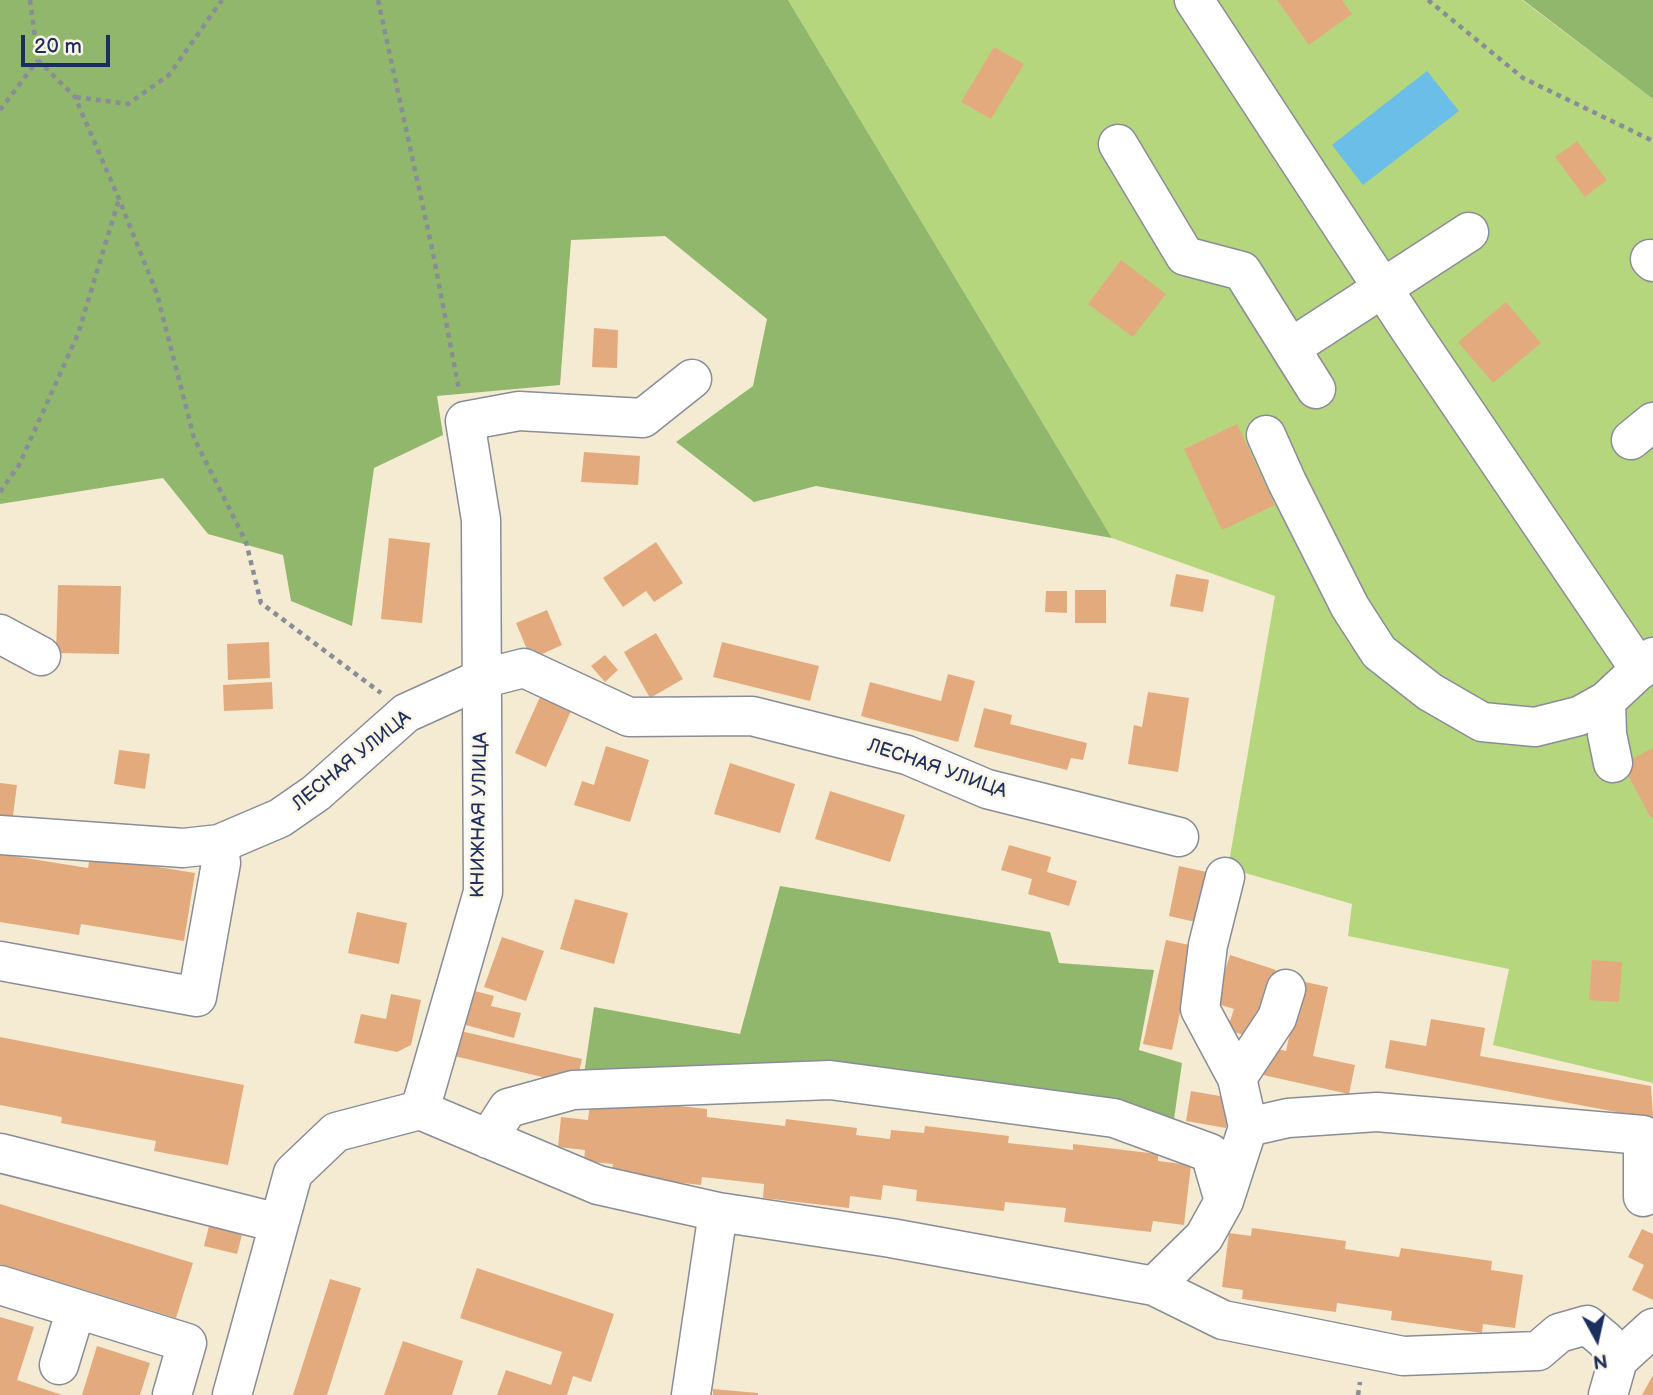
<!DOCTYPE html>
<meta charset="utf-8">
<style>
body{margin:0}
#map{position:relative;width:1653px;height:1395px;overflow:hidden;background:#f5ebd2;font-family:"Balsamiq Sans",sans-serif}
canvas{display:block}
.north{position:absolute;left:1562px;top:1304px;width:70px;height:70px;-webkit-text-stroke:5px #fcf5e5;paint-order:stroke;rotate:172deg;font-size:19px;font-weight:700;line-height:28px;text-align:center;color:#1b2f5e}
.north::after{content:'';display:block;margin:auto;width:24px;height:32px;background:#1b2f5e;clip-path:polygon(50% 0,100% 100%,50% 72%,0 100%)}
.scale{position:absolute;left:21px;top:35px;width:89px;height:32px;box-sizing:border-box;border:4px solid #1b2f5e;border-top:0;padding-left:9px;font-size:21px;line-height:24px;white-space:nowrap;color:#1b2f5e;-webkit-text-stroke:5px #fcf5e5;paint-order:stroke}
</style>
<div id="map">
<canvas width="1653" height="1395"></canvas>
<div class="north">N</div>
<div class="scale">20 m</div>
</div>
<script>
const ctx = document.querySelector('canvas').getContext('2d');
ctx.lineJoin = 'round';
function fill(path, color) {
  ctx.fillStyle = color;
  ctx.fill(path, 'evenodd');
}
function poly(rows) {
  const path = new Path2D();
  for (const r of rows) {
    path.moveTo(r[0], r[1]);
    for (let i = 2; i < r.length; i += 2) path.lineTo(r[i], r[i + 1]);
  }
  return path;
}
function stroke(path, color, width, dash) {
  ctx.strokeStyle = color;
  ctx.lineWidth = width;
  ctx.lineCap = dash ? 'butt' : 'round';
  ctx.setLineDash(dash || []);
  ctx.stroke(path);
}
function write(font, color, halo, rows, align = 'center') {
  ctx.font = font + ' "Balsamiq Sans",sans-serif';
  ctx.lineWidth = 5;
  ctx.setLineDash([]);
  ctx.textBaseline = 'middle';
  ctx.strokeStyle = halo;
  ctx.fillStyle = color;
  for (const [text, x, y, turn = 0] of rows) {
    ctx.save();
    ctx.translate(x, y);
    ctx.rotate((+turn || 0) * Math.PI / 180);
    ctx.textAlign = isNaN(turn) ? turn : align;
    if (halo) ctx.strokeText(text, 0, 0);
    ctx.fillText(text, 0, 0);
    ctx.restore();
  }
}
const green = poly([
 [788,0,1522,0,1653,99,1653,1083,1493,1045,1509,969,1348,936,1352,904,1228,868,1275,596,1112,538]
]);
const forest = poly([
 [0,0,788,0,1112,538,816,486,754,502,676,442,753,386,767,319,665,236,571,240,560,385,437,396,443,435,374,468,352,626,291,601,283,555,208,534,163,478,0,504],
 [1523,0,1653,0,1653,99],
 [780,886,1050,932,1059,963,1154,970,1139,1050,1182,1063,1174,1119,834,1071,583,1081,594,1007,740,1034]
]);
const water = poly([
 [1427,71,1459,111,1363,185,1332,145]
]);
const building = poly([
 [1277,0,1342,0,1352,14,1309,45],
 [994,47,1024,64,991,119,961,102],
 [1577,141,1607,180,1585,197,1555,157],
 [1121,260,1166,294,1133,337,1088,304],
 [1506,302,1541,343,1493,383,1458,342],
 [594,328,618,330,617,368,592,367],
 [1237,424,1275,505,1222,530,1184,449],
 [584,452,640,456,638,485,581,482],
 [389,538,430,543,422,623,381,619],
 [656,542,683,583,654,602,646,591,623,607,603,578],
 [1176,574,1209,580,1203,612,1170,606],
 [58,585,121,586,119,654,56,653],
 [1075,590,1106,590,1106,623,1075,623],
 [1046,591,1067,591,1067,613,1045,612],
 [547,610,562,645,531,659,516,623],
 [656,633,683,679,650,698,624,652],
 [269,642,270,678,228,680,227,644],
 [722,642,819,666,810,701,713,677],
 [605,655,618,670,605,682,591,666],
 [948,674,975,681,958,742,861,716,870,682,941,701],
 [272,682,273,709,224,711,223,685],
 [1148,692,1189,698,1178,772,1128,764,1134,725,1142,727],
 [540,697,571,711,546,767,515,753],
 [984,708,1012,715,1010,724,1087,743,1083,760,1071,758,1067,770,974,747],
 [606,746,649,760,630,822,574,805,582,781,594,785],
 [1653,748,1653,817,1651,818,1622,764],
 [119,750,150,754,145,789,114,784],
 [730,763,795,784,780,833,714,814],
 [0,783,17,785,12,823,0,821],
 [830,791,905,815,890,862,815,839],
 [1009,845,1051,857,1047,872,1077,881,1069,906,1028,894,1032,879,1001,870],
 [0,854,88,868,90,856,195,873,184,941,81,924,79,935,0,922],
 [1179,866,1216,874,1200,923,1169,916],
 [575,899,628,913,614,964,560,949],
 [357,912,407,923,399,964,348,953],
 [502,937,544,951,526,1001,484,987],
 [1166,940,1194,946,1172,1050,1143,1044],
 [1230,955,1276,970,1254,1038,1227,1030,1234,1009,1215,1003],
 [1592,960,1622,962,1619,1002,1589,1000],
 [1301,981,1328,987,1313,1056,1355,1065,1349,1094,1263,1075,1270,1047,1286,1051],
 [471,990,494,996,491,1006,521,1013,514,1038,462,1024],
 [391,994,421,1000,411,1045,397,1052,354,1043,361,1014,386,1019],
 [1431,1019,1485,1028,1480,1056,1651,1086,1653,1116,1648,1118,1385,1068,1390,1040,1426,1046],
 [456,1030,582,1059,576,1085,450,1055],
 [0,1037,244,1085,228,1165,154,1151,156,1141,61,1123,62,1117,0,1105],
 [1191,1091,1231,1098,1226,1128,1186,1121],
 [624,1100,707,1109,707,1117,785,1126,786,1119,857,1128,856,1135,890,1139,891,1130,924,1133,925,1126,1009,1136,1008,1143,1073,1150,1073,1144,1158,1154,1158,1161,1191,1165,1184,1225,1153,1221,1151,1232,1064,1222,1066,1208,1005,1202,1004,1211,916,1201,917,1190,883,1185,881,1200,850,1196,849,1208,763,1198,764,1184,702,1177,701,1185,611,1175,613,1164,584,1161,585,1150,558,1147,561,1117,588,1120,590,1103,623,1107],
 [0,1204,193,1263,176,1318,0,1264],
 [212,1214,245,1223,237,1254,204,1246],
 [1252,1228,1346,1241,1345,1249,1399,1257,1401,1248,1492,1261,1491,1270,1523,1275,1515,1328,1483,1324,1482,1333,1391,1320,1392,1311,1337,1303,1336,1312,1242,1299,1243,1290,1222,1287,1229,1233,1251,1236],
 [1642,1229,1653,1234,1653,1300,1632,1290,1644,1265,1628,1257],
 [477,1268,614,1314,591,1382,573,1376,567,1395,497,1395,506,1370,551,1385,562,1352,460,1318],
 [330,1279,361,1288,327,1395,293,1395],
 [0,1317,34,1327,17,1380,62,1395,0,1395],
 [403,1341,463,1361,452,1395,384,1395],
 [97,1346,150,1363,140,1395,82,1395],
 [1653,1375,1653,1395,1642,1395],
 [713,1389,758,1393,758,1395,713,1395]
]);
const path = poly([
 [30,0,38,60,75,97,119,199,157,294,194,438,246,542,261,603,381,693],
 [378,0,433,253,459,390],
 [1428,0,1523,78,1653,141],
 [76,97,128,104,169,75,222,0],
 [0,110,38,60],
 [0,492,19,465,78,334,119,199],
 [1358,1395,1360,1382]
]);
const minor = poly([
 [1194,0,1410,330,1640,670],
 [1118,144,1185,256,1242,271,1316,389],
 [1650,259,1653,262],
 [1292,347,1469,232],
 [1266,435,1287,482,1350,607,1379,652,1430,692,1482,722,1535,727,1579,716,1606,701,1653,657],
 [1631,440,1653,422],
 [0,634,41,656],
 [1606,701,1607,734,1613,763],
 [0,835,183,848,219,844,280,818,316,793,406,713,481,679,524,668,629,717,752,716,907,755,987,789,1179,837],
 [0,961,197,997,221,863,219,844],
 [1237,1078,1277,1018,1286,989],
 [420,1110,483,892,481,520,465,421,519,411,643,418,692,379],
 [1248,1127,1288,1118,1377,1112,1643,1135,1643,1197],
 [488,1139,508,1108,573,1090,830,1080,1114,1118,1210,1153,1224,1201],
 [0,1153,278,1223],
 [0,1285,187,1343,172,1395],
 [1154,1286,1204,1237,1224,1201,1248,1127,1237,1078,1200,1009,1208,945,1225,877],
 [1618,1360,1653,1328],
 [59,1365,76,1309],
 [232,1395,293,1173,336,1132,420,1110,598,1185,718,1212,891,1238,1154,1286,1223,1320,1403,1356,1538,1351,1559,1333,1587,1325,1606,1341,1618,1360,1608,1395],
 [691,1395,718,1212]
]);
const streetNames = [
 ["ЛЕСНАЯ УЛИЦА",352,761,-39],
 ["ЛЕСНАЯ УЛИЦА",937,769,19],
 ["КНИЖНАЯ УЛИЦА",480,815,-89]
];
fill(green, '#b6d67d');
fill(forest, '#90b76c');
fill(water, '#6bbee7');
fill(building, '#e3ab7d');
stroke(minor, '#888d98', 41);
stroke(path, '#888d98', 4.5, [5, 5]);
stroke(minor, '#fff', 38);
write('19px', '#1b2f5e', '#fcf5e5', streetNames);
</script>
